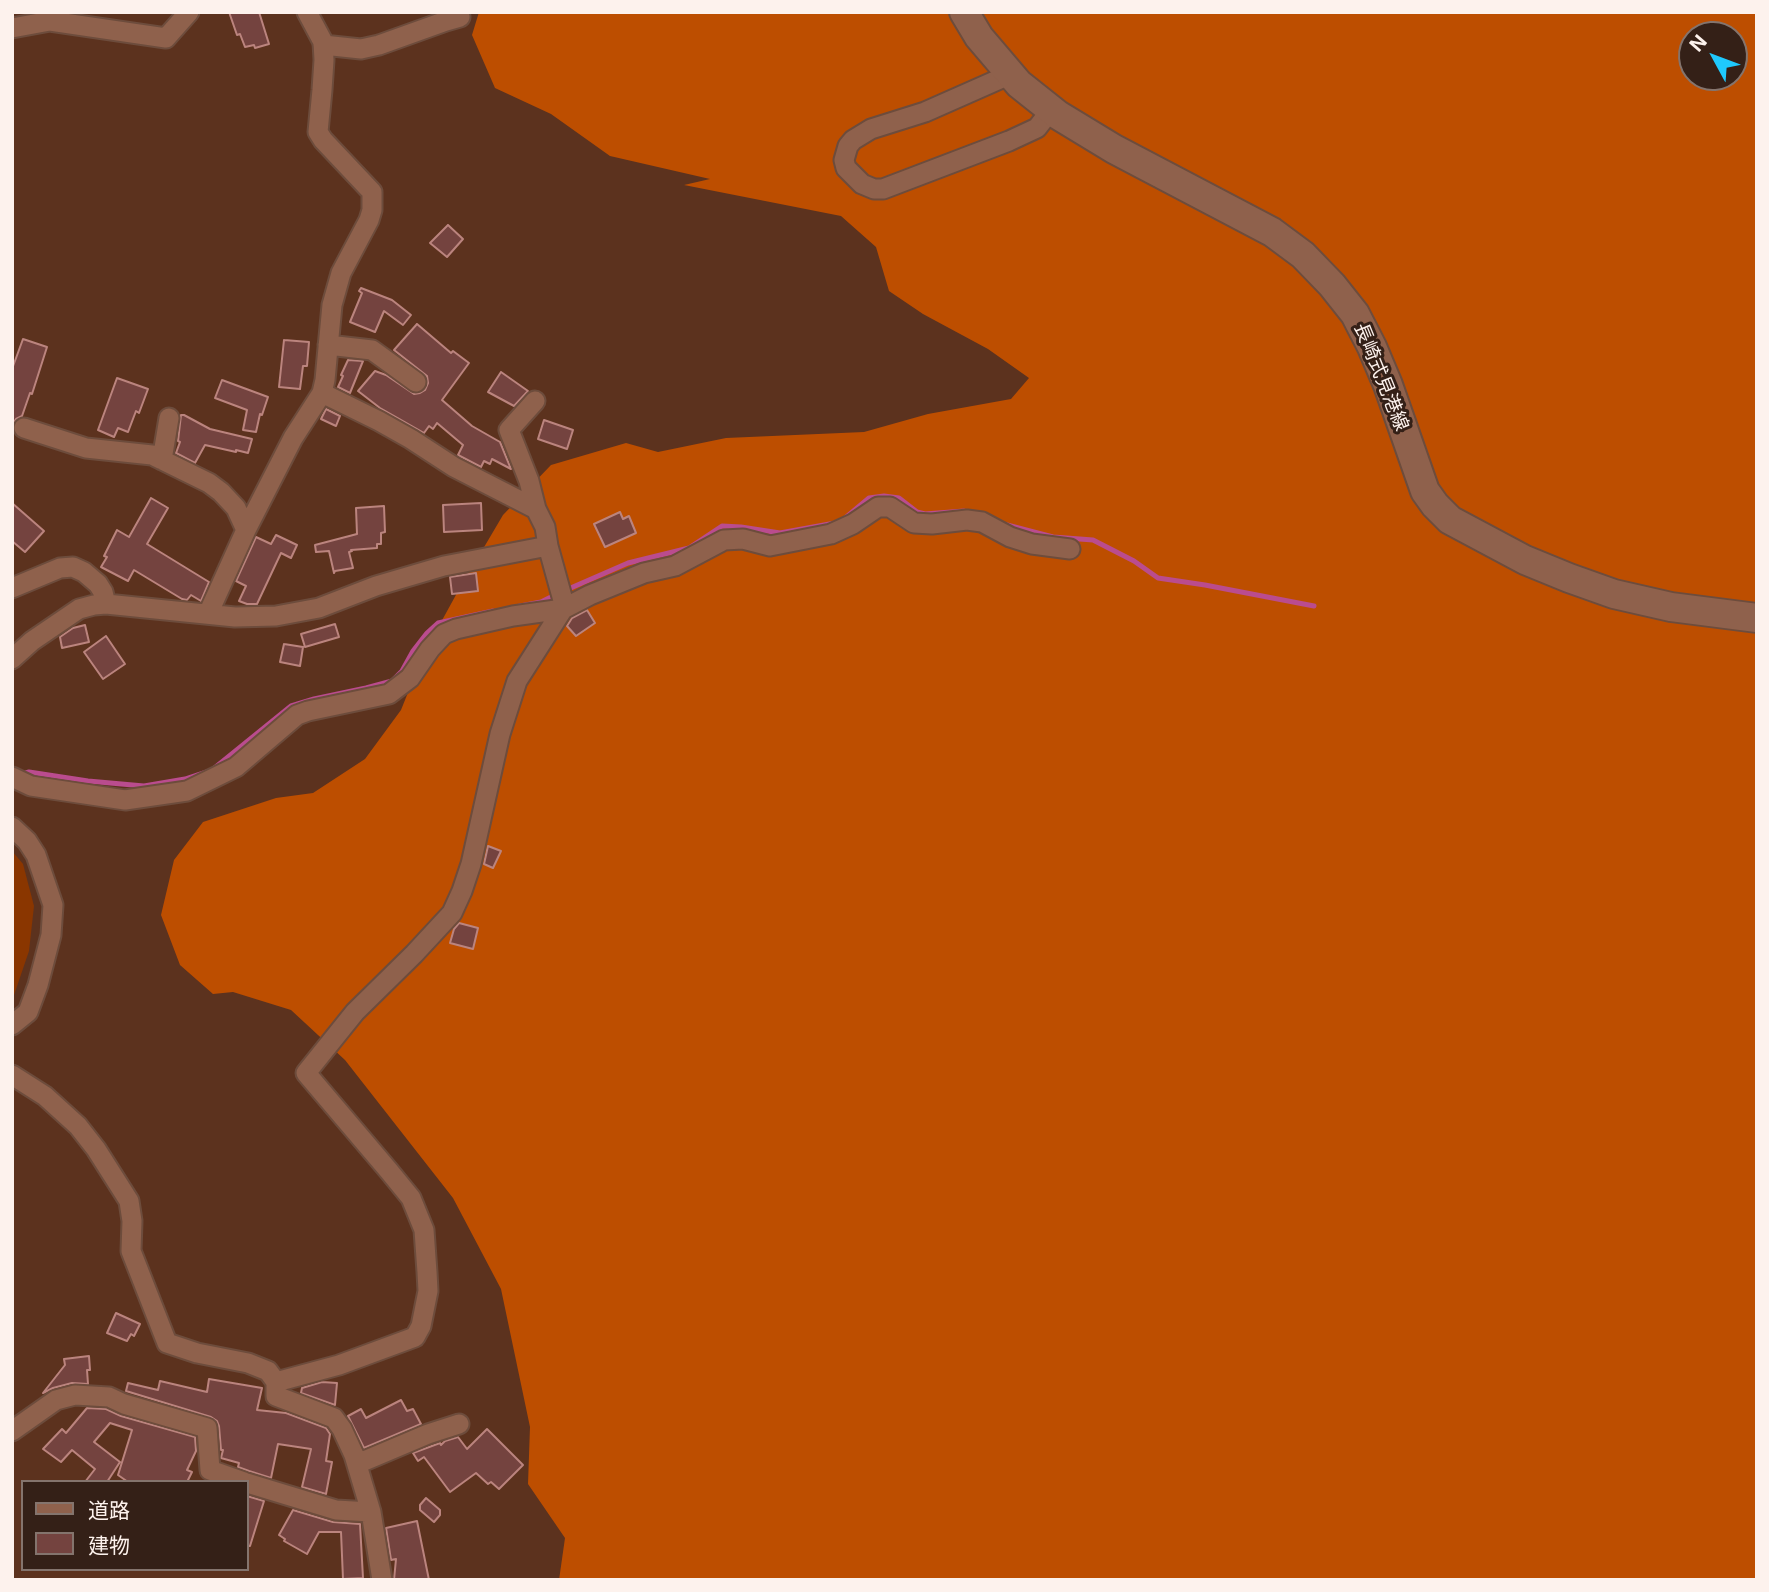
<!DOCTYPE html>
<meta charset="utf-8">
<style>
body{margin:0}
#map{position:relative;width:1769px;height:1592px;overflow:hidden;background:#5c321e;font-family:Inter,"Noto Sans JP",sans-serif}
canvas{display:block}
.frame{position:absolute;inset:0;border:14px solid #fdf2ed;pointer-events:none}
.legend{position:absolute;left:21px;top:1480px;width:228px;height:91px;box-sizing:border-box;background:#342017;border:2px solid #84746d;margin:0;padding:9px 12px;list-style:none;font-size:21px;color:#fdf2ed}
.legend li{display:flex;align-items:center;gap:14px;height:35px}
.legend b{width:35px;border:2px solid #84746d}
.north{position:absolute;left:1678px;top:21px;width:70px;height:70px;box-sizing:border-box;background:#342017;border:2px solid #84746d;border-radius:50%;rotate:311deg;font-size:19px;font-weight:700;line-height:28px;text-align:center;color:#fdf2ed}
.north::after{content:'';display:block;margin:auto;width:24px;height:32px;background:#1fc9fd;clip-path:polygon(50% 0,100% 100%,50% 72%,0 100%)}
</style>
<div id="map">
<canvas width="1769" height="1592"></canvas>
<div class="frame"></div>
<ul class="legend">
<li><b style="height:9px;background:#8f614c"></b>道路</li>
<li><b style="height:19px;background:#74433f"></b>建物</li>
</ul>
<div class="north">N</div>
</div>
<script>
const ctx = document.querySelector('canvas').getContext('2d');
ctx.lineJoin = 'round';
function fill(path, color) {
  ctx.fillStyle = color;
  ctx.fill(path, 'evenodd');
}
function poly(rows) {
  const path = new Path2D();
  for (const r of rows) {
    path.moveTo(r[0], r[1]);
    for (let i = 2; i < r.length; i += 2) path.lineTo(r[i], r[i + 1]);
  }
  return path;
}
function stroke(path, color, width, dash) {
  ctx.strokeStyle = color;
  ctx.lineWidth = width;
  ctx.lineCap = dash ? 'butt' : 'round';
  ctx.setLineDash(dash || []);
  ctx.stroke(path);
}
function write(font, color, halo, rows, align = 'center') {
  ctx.font = font + ' Inter,"Noto Sans JP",sans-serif';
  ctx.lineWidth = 6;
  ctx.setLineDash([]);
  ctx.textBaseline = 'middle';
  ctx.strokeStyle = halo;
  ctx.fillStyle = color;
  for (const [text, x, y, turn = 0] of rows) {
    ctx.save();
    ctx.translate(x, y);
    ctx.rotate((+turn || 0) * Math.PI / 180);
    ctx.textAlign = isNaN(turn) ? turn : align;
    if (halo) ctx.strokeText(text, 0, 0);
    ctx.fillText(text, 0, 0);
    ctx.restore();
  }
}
const green = poly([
 [12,851,23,864,34,906,29,951,12,1001]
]);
const forest = poly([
 [479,12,1757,12,1757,1580,559,1580,565,1538,528,1484,530,1427,501,1289,453,1198,345,1060,291,1010,233,992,213,994,180,965,161,915,174,860,203,822,276,798,313,793,365,759,401,710,423,655,457,593,503,515,551,465,626,443,658,452,726,438,864,432,928,414,1011,399,1029,378,988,349,923,314,889,291,876,247,841,216,684,185,710,179,610,156,551,114,495,88,472,35],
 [1692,35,1734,35,1734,77,1692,77]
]);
const stream = poly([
 [844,519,869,498,884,496,899,498,917,512,925,514,964,511],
 [1007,525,1053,537,1093,540,1134,561,1158,578,1205,585,1314,606],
 [566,590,628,563,689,548,722,526,741,527,780,533,835,523],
 [520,606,541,602,557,594],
 [19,775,29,772,88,781,144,786,185,779,212,770,291,706,314,699,366,688,392,681,402,671,413,651,427,633,438,623,493,611]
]);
const building = poly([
 [229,12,259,12,269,44,255,48,254,45,245,47,240,34,237,35,229,12],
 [448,225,463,239,447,257,430,243,448,225],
 [361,288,392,300,411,315,403,325,384,311,375,332,350,322,362,293,359,291,361,288],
 [417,324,451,353,453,351,469,363,442,400,472,426,500,442,511,469,492,459,490,464,484,461,481,467,458,455,463,445,437,423,433,429,429,426,424,433,380,408,358,391,375,371,386,375,414,394,420,393,425,390,428,383,427,376,394,350,417,324],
 [23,339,47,347,32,394,30,393,22,416,16,419,12,425,12,369,23,339],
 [284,340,309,342,307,366,303,366,300,389,279,387,284,340],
 [348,360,363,361,350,393,338,387,343,376,341,375,348,360],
 [501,372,528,391,514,406,488,392,501,372],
 [117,378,148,389,139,413,136,411,128,432,118,428,114,437,98,430,117,378],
 [222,380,268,397,262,415,260,414,256,432,243,430,247,410,215,398,222,380],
 [326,409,340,416,336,426,321,419,326,409],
 [181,415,184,415,210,429,252,439,248,453,236,450,236,452,205,445,195,463,176,453,180,442,178,441,181,415],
 [544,420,573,430,567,449,538,439,544,420],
 [151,498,168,508,147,544,209,582,201,601,191,595,187,600,182,599,134,570,128,581,101,567,107,557,104,556,117,530,129,537,151,498],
 [12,503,44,531,25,552,12,541,12,503],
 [481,503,482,530,444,532,443,505,481,503],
 [384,506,385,532,381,533,381,544,377,544,377,548,351,550,352,551,349,552,353,568,335,571,334,573,329,551,316,552,315,545,357,534,356,508,384,506],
 [620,512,623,519,629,516,636,533,605,547,594,524,620,512],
 [276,535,297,545,291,558,281,553,257,604,247,604,239,601,246,586,236,581,256,537,271,544,276,535],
 [476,573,478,591,452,594,450,577,476,573],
 [587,610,595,623,576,636,567,626,572,618,587,610],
 [335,624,339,637,305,647,301,634,335,624],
 [85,625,89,642,62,648,60,637,73,628,85,625],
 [106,636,125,664,103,679,84,652,106,636],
 [284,644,303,647,300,666,280,662,284,644],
 [488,846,501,851,493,868,484,864,488,846],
 [459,923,478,928,473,949,450,943,454,929,459,923],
 [116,1313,140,1324,134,1336,131,1334,127,1341,107,1333,116,1313],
 [89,1356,90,1370,87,1370,88,1384,72,1383,53,1388,43,1393,65,1365,64,1359,89,1356],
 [209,1379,262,1388,257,1410,286,1413,326,1428,330,1434,326,1461,332,1462,326,1494,302,1487,311,1449,278,1444,271,1478,249,1471,238,1467,239,1463,221,1458,223,1450,221,1450,219,1426,217,1421,211,1417,126,1391,128,1383,158,1390,160,1381,207,1392,209,1379],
 [322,1382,337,1383,335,1405,301,1393,302,1388,322,1382],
 [401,1400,407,1411,413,1409,421,1424,364,1448,348,1416,361,1409,366,1418,401,1400],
 [87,1408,106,1409,121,1416,195,1437,196,1451,187,1470,192,1472,187,1482,128,1482,118,1475,132,1430,110,1423,94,1442,120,1462,107,1482,85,1482,95,1469,72,1450,61,1462,43,1449,62,1429,66,1433,87,1408],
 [487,1429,523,1465,499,1489,491,1482,488,1484,476,1473,450,1492,424,1457,418,1461,413,1453,440,1443,441,1445,445,1441,458,1437,467,1449,487,1429],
 [247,1496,264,1501,250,1546,247,1546,247,1496],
 [426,1498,440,1510,440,1515,434,1522,420,1510,420,1505,426,1498],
 [293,1510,333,1522,360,1524,363,1578,343,1579,341,1532,319,1532,307,1554,284,1541,285,1539,279,1535,293,1510],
 [417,1521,429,1580,394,1580,396,1559,391,1560,386,1528,417,1521]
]);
const street = poly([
 [12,28,50,21,166,38,189,12],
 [323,45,361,49,379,45,446,21,460,17],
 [1011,74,925,112,871,129,853,140,848,146,844,160,846,168,862,184,874,189,883,189,1009,141,1037,128,1051,110],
 [328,345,372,350,416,382],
 [535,401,509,430,529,481,536,509],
 [24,428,86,448,152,455,209,483,221,492,236,508,246,530],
 [162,460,169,418],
 [12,588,60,568,73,567,84,572,98,584,103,592,106,604],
 [208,614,246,530,293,438,322,393,325,380,332,305,341,273,369,220,372,210,372,192,323,140,318,132,322,90,324,60,323,42,307,12],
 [12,659,32,641,79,609,94,605,106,604,235,617,276,616,319,608,376,586,444,566,548,546],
 [12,777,31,786,125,800,187,791,236,767,297,715,308,711,389,694,410,678,430,649,444,634,456,629,513,616,563,609,590,595,644,573,675,566,724,540,743,539,770,546,831,534,853,524,878,507,890,507,914,523,932,524,967,520,982,522,1010,537,1032,544,1070,549],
 [12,827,27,841,36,855,53,905,51,935,38,985,28,1012,12,1025],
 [12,1075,45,1096,78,1126,96,1149,129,1201,132,1221,131,1251,167,1343,197,1353,248,1363,268,1371,276,1382,276,1396,334,1418,342,1429,354,1455,371,1512,382,1580],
 [276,1382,339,1365,415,1337,421,1326,428,1291,427,1272,424,1230,411,1198,389,1171,306,1073,355,1012,414,954,452,913,462,891,471,864,500,734,517,681,563,609,564,604,548,546,545,527,536,509,454,467,411,439,379,421,322,393],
 [12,1431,56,1400,75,1395,109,1397,124,1404,207,1428,210,1470,244,1482],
 [357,1464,428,1434,459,1424],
 [247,1483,336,1510,371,1512]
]);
const secondary = poly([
 [964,12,979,37,1019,84,1058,115,1114,149,1272,232,1303,255,1332,285,1355,314,1372,347,1388,385,1425,491,1435,505,1450,520,1525,560,1569,578,1614,594,1671,607,1757,618]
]);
const streetNames = [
 ["長崎式見港線",1381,377,68]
];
fill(green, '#8a3600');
fill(forest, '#bd4e00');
stroke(stream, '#ba4c8e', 5);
fill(building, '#74433f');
stroke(building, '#bb847e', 2);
stroke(street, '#6d4c3c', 23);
stroke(secondary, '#6d4c3c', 32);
stroke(street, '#8f614c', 19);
stroke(secondary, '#8f614c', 28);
write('19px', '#fdf2ed', '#342017', streetNames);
</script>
